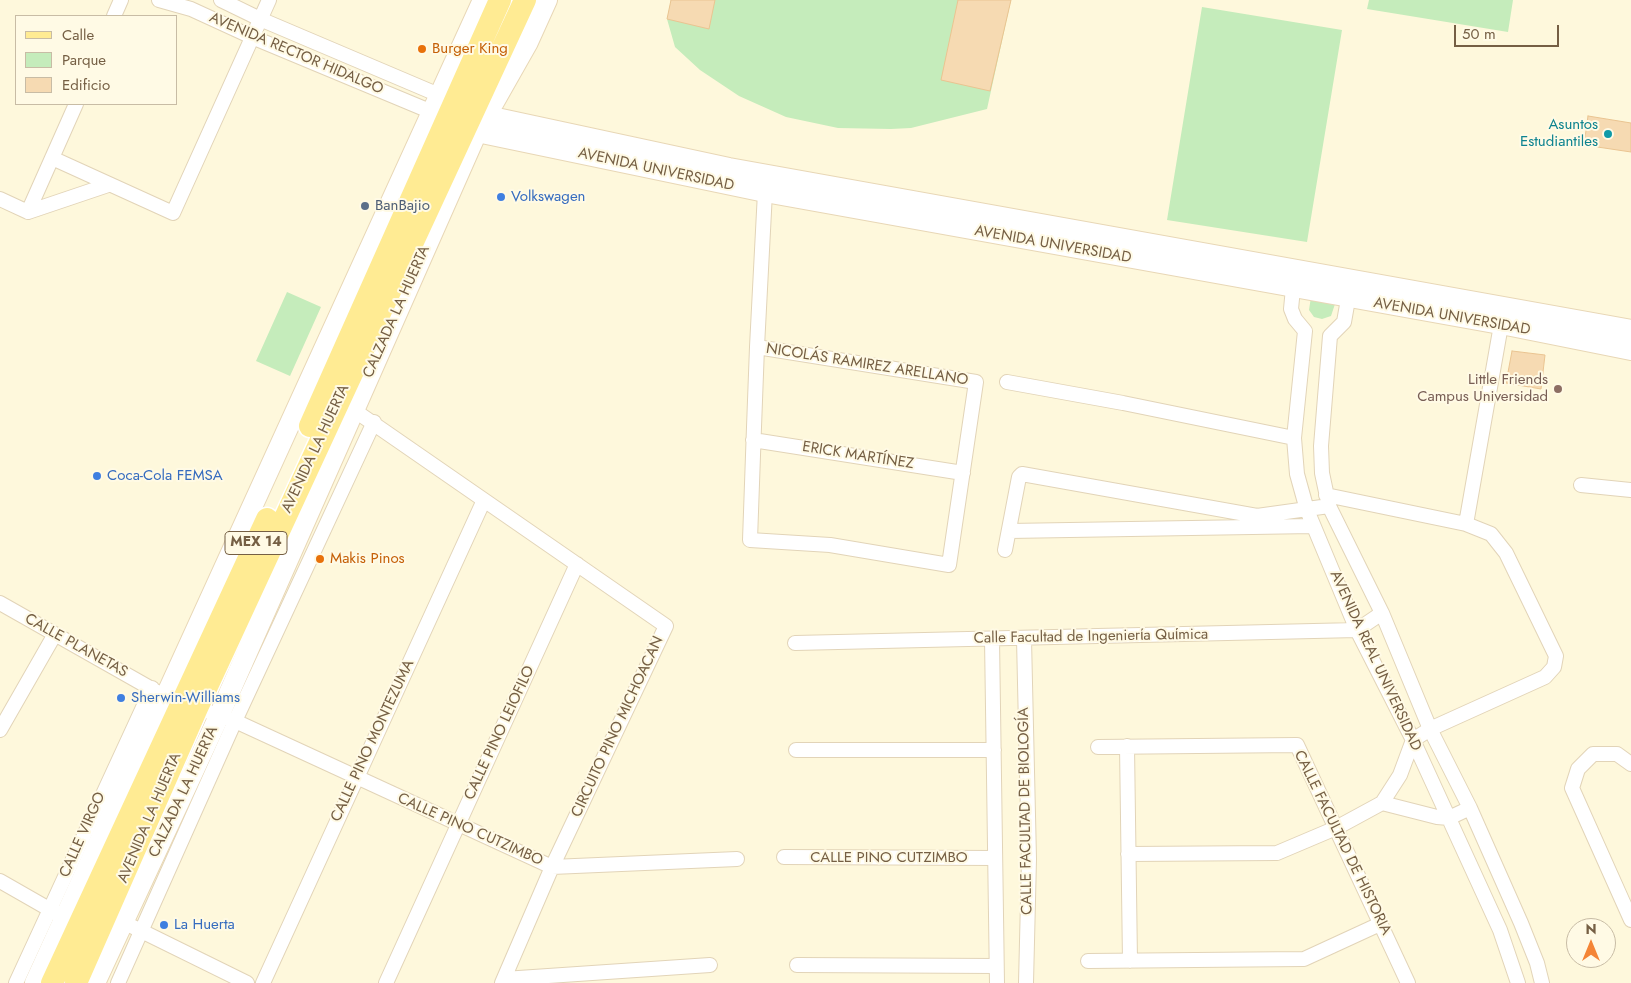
<!DOCTYPE html>
<meta charset="utf-8">
<style>
body{margin:0}
#map{position:relative;width:1631px;height:983px;overflow:hidden;background:#fef8dc;font-family:Jost,sans-serif}
canvas{display:block}
.legend{position:absolute;left:15px;top:15px;width:162px;height:90px;box-sizing:border-box;background:#fffae5;border:1px solid #c8bca5;margin:0;padding:6px 9px;list-style:none;font-size:15px;color:#755f44}
.legend li{display:flex;align-items:center;gap:10px;height:25px}
.legend b{width:25px;border:1px solid #c8bca5}
.north{position:absolute;left:1566px;top:918px;width:50px;height:50px;box-sizing:border-box;background:#fffae5;border:1px solid #c8bca5;border-radius:50%;rotate:0deg;font-size:14px;font-weight:700;line-height:20px;text-align:center;color:#755f44}
.north::after{content:'';display:block;margin:auto;width:18px;height:22px;background:#f48536;clip-path:polygon(50% 0,100% 100%,50% 72%,0 100%)}
.scale{position:absolute;left:1454px;top:25px;width:105px;height:22px;box-sizing:border-box;border:2px solid #755f44;border-top:0;padding-left:6px;font-size:15px;line-height:18px;white-space:nowrap;color:#755f44;-webkit-text-stroke:4px #fffae5;paint-order:stroke}
</style>
<div id="map">
<canvas width="1631" height="983"></canvas>
<ul class="legend">
<li><b style="height:6px;background:#ffeb93"></b>Calle</li>
<li><b style="height:14px;background:#c5ecbb"></b>Parque</li>
<li><b style="height:14px;background:#f6dab2"></b>Edificio</li>
</ul>
<div class="north">N</div>
<div class="scale">50 m</div>
</div>
<script>
const ctx = document.querySelector('canvas').getContext('2d');
ctx.lineJoin = 'round';
function fill(path, color) {
  ctx.fillStyle = color;
  ctx.fill(path, 'evenodd');
}
function poly(rows) {
  const path = new Path2D();
  for (const r of rows) {
    path.moveTo(r[0], r[1]);
    for (let i = 2; i < r.length; i += 2) path.lineTo(r[i], r[i + 1]);
  }
  return path;
}
function stroke(path, color, width, dash) {
  ctx.strokeStyle = color;
  ctx.lineWidth = width;
  ctx.lineCap = dash ? 'butt' : 'round';
  ctx.setLineDash(dash || []);
  ctx.stroke(path);
}
function write(font, color, halo, rows, align = 'center') {
  ctx.font = font + ' Jost,sans-serif';
  ctx.lineWidth = 4;
  ctx.setLineDash([]);
  ctx.textBaseline = 'middle';
  ctx.strokeStyle = halo;
  ctx.fillStyle = color;
  for (const [text, x, y, turn = 0] of rows) {
    ctx.save();
    ctx.translate(x, y);
    ctx.rotate((+turn || 0) * Math.PI / 180);
    ctx.textAlign = isNaN(turn) ? turn : align;
    if (halo) ctx.strokeText(text, 0, 0);
    ctx.fillText(text, 0, 0);
    ctx.restore();
  }
}
const green = poly([
 [671,0,1011,0,987,109,911,128,891,129,838,128,786,117,739,96,700,70,675,47,667,19],
 [1369,0,1513,0,1508,32,1367,9],
 [1202,7,1342,30,1307,242,1167,220],
 [287,292,321,307,290,376,256,361],
 [1311,297,1335,304,1331,316,1322,319,1314,317,1309,310]
]);
const building = poly([
 [671,0,715,0,709,29,667,19,671,0],
 [958,0,1011,0,990,91,941,80,958,0],
 [1588,116,1631,123,1631,152,1584,145,1588,116],
 [1512,351,1545,355,1541,389,1506,383,1512,351]
]);
const street = poly([
 [159,0,191,9,252,37,432,112],
 [221,0,260,19,439,95],
 [114,16,121,0],
 [52,158,173,213,269,0],
 [0,199,28,212,108,185],
 [28,212,76,104],
 [1294,278,1291,309,1295,319,1305,331,1294,438,1297,474,1307,510,1357,630,1413,740,1500,930,1518,983],
 [1350,288,1344,322,1330,336,1321,446,1322,473,1329,506,1382,613,1430,729,1470,808,1521,923,1537,963,1542,983],
 [757,347,976,382,949,565,830,545,750,540,754,427,757,347,765,192],
 [1007,382,1123,403,1294,438],
 [348,406,666,626,552,867,502,983],
 [753,440,963,473],
 [1581,485,1631,490],
 [1466,524,1501,325],
 [1009,531,1313,526],
 [1005,550,1019,477,1022,474,1257,516,1329,506],
 [0,603,166,697,235,721,552,867,737,859],
 [992,639,997,983],
 [1024,639,1029,859,1026,983],
 [795,643,1357,630,1382,613],
 [0,730,55,634],
 [1127,746,1130,961],
 [1098,747,1297,745,1408,983],
 [796,750,994,750],
 [1631,764,1617,754,1593,754,1578,769,1572,788,1631,920],
 [1382,803,1437,817,1449,818,1470,808],
 [1128,854,1277,853,1336,828,1382,803,1400,775,1413,740,1430,729,1545,677,1554,667,1556,656,1506,553,1491,534,1466,524,1326,495],
 [784,857,995,858],
 [0,881,56,913],
 [115,918,247,983],
 [1088,961,1304,959,1380,924],
 [797,965,996,966],
 [504,979,710,965],
 [16,983,152,688],
 [118,983,235,721,374,422],
 [263,983,484,500],
 [386,983,577,564]
]);
const secondary = poly([
 [439,95,492,117,729,168,1631,330],
 [432,112,477,132,765,192,1511,326,1631,350],
 [35,983,483,0],
 [95,983,219,716,477,132,528,42,547,0]
]);
const primary = poly([
 [310,426,500,0],
 [52,983,267,519],
 [76,983,197,708,525,0]
]);
const markers = [
 [422,49,5,"#e8710a"],
 [1608,134,5,"#0f9aa8"],
 [501,197,5,"#3f7fe0"],
 [365,206,5,"#5c6f8a"],
 [1558,389,5,"#8d6e63"],
 [97,476,5,"#3f7fe0"],
 [320,559,5,"#e8710a"],
 [121,698,5,"#3f7fe0"],
 [164,925,5,"#3f7fe0"]
];
const shields = [
 [256,543,62]
];
const shieldNames = [
 ["MEX 14",256,543]
];
const foodNames = [
 ["Burger King",432,49],
 ["Makis Pinos",330,559]
];
const streetNames = [
 ["AVENIDA RECTOR HIDALGO",296,54,23],
 ["AVENIDA UNIVERSIDAD",656,170,12],
 ["AVENIDA UNIVERSIDAD",1053,245,10],
 ["CALZADA LA HUERTA",397,312,-66],
 ["AVENIDA UNIVERSIDAD",1452,317,10],
 ["NICOLÁS RAMIREZ ARELLANO",867,365,9],
 ["AVENIDA LA HUERTA",316,449,-65],
 ["ERICK MARTÍNEZ",858,456,9],
 ["Calle Facultad de Ingenierίa Quίmica",1091,637,-1],
 ["CALLE PLANETAS",76,646,29],
 ["AVENIDA REAL UNIVERSIDAD",1375,661,65],
 ["CIRCUITO PINO MICHOACAN",618,727,-65],
 ["CALLE PINO LEIOFILO",500,733,-65],
 ["CALLE PINO MONTEZUMA",373,741,-65],
 ["CALZADA LA HUERTA",184,792,-65],
 ["CALLE FACULTAD DE BIOLOGÍA",1026,811,-91],
 ["AVENIDA LA HUERTA",150,818,-67],
 ["CALLE PINO CUTZIMBO",470,830,24],
 ["CALLE VIRGO",83,835,-66],
 ["CALLE FACULTAD DE HISTORIA",1342,843,64],
 ["CALLE PINO CUTZIMBO",889,858]
];
const cultureNames = [
 ["Asuntos",1598,125],
 ["Estudiantiles",1598,142]
];
const shopNames = [
 ["Volkswagen",511,197],
 ["Coca-Cola FEMSA",107,476],
 ["Sherwin-Williams",131,698],
 ["La Huerta",174,925]
];
const serviceNames = [
 ["BanBajio",375,206]
];
const educationNames = [
 ["Little Friends",1548,380],
 ["Campus Universidad",1548,397]
];
fill(green, '#c5ecbb');
fill(building, '#f6dab2');
stroke(building, '#eac491', 1);
stroke(street, '#e2d4b8', 16);
stroke(secondary, '#e8d7b6', 22);
stroke(primary, '#fff', 25);
stroke(street, '#fff', 14);
stroke(secondary, '#fff', 20);
stroke(primary, '#ffeb93', 22);
for (const [x, y, r, color] of markers) {
  const dot = new Path2D();
  dot.arc(x, y, r, 0, 2 * Math.PI);
  ctx.fillStyle = color;
  ctx.fill(dot);
  stroke(dot, '#fffae5', 2);
}
for (const [x, y, w] of shields) {
  const box = new Path2D();
  box.roundRect(x - w / 2, y - 11.5, w, 23, 4);
  ctx.fillStyle = '#fffae5';
  ctx.fill(box);
  stroke(box, '#755f44', 1);
}
write('bold 14px', '#755f44', null, shieldNames);
write('15px', '#c56008', '#fffae5', foodNames, 'left');
write('15px', '#755f44', '#fffae5', streetNames);
write('15px', '#0d838f', '#fffae5', cultureNames, 'right');
write('15px', '#366cbe', '#fffae5', shopNames, 'left');
write('15px', '#4e5e75', '#fffae5', serviceNames, 'left');
write('15px', '#785e54', '#fffae5', educationNames, 'right');
</script>
